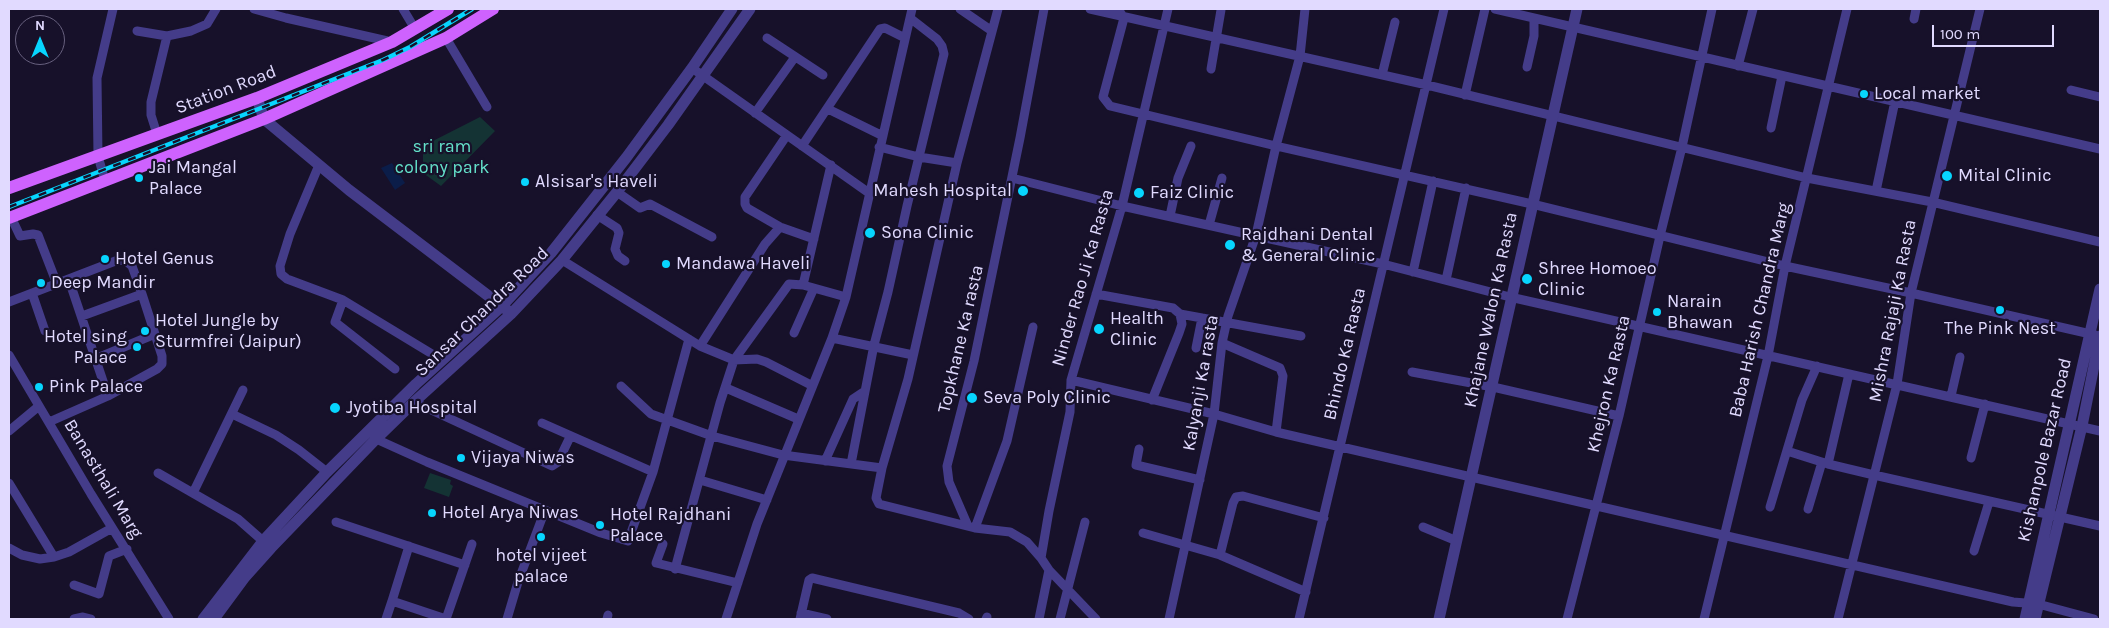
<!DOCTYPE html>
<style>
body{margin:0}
#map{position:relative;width:2109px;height:628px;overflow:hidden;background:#17112a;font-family:Karla,sans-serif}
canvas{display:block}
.frame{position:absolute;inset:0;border:10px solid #e1daff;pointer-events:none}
.north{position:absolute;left:15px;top:15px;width:50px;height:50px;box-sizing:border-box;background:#17112a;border:1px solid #68617f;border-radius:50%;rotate:0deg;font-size:14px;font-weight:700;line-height:20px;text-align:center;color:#e1daff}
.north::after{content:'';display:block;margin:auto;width:18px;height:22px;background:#07d5fe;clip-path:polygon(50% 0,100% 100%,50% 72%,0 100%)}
.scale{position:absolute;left:1932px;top:25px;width:122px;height:22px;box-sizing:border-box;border:2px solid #e1daff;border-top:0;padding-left:6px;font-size:15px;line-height:18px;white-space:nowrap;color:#e1daff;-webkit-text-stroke:4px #17112a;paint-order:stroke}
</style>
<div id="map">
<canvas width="2109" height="628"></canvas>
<div class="frame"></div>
<div class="north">N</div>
<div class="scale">100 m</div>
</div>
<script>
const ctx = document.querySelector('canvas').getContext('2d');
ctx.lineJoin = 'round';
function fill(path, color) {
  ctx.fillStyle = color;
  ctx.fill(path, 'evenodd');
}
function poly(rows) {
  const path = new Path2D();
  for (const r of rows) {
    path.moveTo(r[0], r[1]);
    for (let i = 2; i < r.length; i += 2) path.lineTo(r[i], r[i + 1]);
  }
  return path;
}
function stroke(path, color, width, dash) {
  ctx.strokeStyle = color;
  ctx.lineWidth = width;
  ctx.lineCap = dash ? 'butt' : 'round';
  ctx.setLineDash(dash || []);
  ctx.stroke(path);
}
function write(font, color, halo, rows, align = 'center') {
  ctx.font = font + ' Karla,sans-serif';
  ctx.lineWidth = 4.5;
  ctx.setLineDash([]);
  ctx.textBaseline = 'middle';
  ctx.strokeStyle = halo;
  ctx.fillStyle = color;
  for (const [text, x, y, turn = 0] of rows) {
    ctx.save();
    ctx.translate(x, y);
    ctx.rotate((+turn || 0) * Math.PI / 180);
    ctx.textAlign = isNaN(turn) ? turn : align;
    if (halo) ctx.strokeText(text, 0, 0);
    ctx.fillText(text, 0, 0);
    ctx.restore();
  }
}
const green = poly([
 [480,117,495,131,441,186,423,173,423,146],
 [430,473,451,480,450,484,453,486,449,497,424,488]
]);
const water = poly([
 [392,163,405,183,395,190,381,168]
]);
const minor = poly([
 [254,9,286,18,392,42],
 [403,9,415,29],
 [960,9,992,31],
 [998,9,957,163,908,379,882,468,876,498,879,504,975,528,1010,532,1027,542,1041,558,1049,570,1096,619],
 [1090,9,1427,85,1807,178,1932,202,2100,242],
 [1118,9,1124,18,1103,97,1110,106,1276,146,1532,204,1785,266,1911,293,2095,335],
 [1495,9,2100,149],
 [1914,19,1916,9],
 [137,31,167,36,191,31,207,24,216,9],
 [446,38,487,107],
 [767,38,823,75],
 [1738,66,1753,9],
 [1527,67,1534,36,1534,18],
 [692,68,869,193],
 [1211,69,1221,10],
 [1382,75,1395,22],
 [2071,90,2100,97],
 [1465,95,1485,9],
 [828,109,883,136],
 [755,113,795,57],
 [1771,128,1782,76],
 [157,134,151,115,151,102,167,36],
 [787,135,745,197,745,204,747,208,780,227,814,239],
 [802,146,880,29,885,28,905,38],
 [879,147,919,157,957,163],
 [319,165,290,234,280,266,281,274,287,279,343,300,442,360],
 [1012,178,1122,206,1383,264,1510,297,2100,431],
 [105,181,98,156,97,78,113,9],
 [1876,191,1895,101],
 [617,192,640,208,650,204,712,237],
 [597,215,617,228,619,233,615,249,618,256,625,261],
 [1170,216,1178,178,1191,146],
 [11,217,20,236,33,234,38,235,57,284],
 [1209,225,1222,178],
 [562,260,700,346,734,360,757,359,766,362,811,385],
 [1413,272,1433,181],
 [69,280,108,396],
 [1446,280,1466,188],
 [803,285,831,165],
 [32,293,45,331],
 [1096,294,1173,308,1180,314,1301,336],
 [343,300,335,322,395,369],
 [9,302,118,260,126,261,132,266,142,294,162,356,162,364,157,369,108,396,49,422],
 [82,316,142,294],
 [794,333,814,288],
 [832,338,913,355],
 [1222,343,1280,368,1283,376,1276,432],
 [700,346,765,244,780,227],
 [1196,348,1202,318],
 [9,355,91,494,169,619],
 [95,359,155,334],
 [1412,372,1493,387,1619,416],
 [1071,380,1214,414,1276,432,2013,602,2038,604,2094,619],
 [621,386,651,414,712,436,783,455,882,468],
 [726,388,798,419],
 [1951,396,1960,357],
 [1152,400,1179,333,1182,324,1180,314],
 [414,402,552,466,558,462,570,437],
 [232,414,276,435,299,450,327,472],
 [542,423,653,472],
 [9,431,39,406],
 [376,439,427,462,601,533,628,541,653,472,689,339],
 [1139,449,1136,465,1200,480],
 [1787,451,1828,464,1874,475,2100,526],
 [1971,458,1985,404],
 [825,461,853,399,865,391],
 [851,464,874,345,888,292,907,206,944,54,942,46,937,39,910,18],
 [1828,464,1849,374],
 [158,473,238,519,263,541],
 [700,480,767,500],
 [9,483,54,557],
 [193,493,243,390],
 [1770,507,1802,400,1817,366],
 [1808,509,1822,462],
 [336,522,465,565],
 [968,526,949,482,947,466,974,361,1020,138,1044,9],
 [1423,527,1457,541],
 [975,528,1007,441,1033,327],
 [1143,533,1220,555,1306,592],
 [663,544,656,563,738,583],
 [9,548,22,555,40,559,54,557,69,552,112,528],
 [1974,551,1989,502],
 [1220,555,1233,503,1236,497,1243,496,1324,518],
 [1041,558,1049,511,1070,412,1071,380,1122,206,1168,9],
 [675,569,720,403,734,360,789,284,803,285,846,297],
 [74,585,99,594,109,556,127,549],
 [392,601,409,546],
 [801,613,827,619],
 [74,619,83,617,91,619],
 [386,619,392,601,446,619],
 [446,619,472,544],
 [507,619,518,582,545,510],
 [607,619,608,615],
 [726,619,757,524,832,338,846,297,912,9],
 [800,619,809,580,812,578,959,613,969,619],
 [986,619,987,617],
 [1039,619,1049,570],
 [1060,619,1085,522],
 [1169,619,1214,414,1222,343,1228,316,1256,235,1276,146,1300,56,1305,9],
 [1299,619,1444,9],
 [1567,619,1619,416,1660,236,1682,147,1712,9],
 [1704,619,1768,356,1785,266,1847,9],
 [1838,619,1897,384,1911,293,1980,9]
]);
const tertiary = poly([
 [257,98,264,119,349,190,507,310],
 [203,619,263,541,327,472,416,384,502,306,551,253,626,158,692,68,732,9],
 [214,619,245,577,271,548,376,439,414,402,511,314,562,260,617,192,668,125,750,9],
 [1439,619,1577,9],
 [2025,619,2100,289],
 [2035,619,2082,426,2100,336]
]);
const primary = poly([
 [9,188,257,98,392,42,448,9],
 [9,218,264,119,446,38,493,9]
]);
const rail = poly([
 [9,207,383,60,410,47,472,9]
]);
const markers = [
 [1864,94,5,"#07d5fe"],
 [1947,176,6,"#07d5fe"],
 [139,178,5,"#07d5fe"],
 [525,182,5,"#07d5fe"],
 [1023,191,6,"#07d5fe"],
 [1139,193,6,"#07d5fe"],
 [870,233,6,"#07d5fe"],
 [1230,245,6,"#07d5fe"],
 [105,259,5,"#07d5fe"],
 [666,264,5,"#07d5fe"],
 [1527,279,6,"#07d5fe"],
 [41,283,5,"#07d5fe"],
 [2000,310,5,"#07d5fe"],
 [1657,312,5,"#07d5fe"],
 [1099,329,6,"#07d5fe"],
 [145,331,5,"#07d5fe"],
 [137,347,5,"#07d5fe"],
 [39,387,5,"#07d5fe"],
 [972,398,6,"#07d5fe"],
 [335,408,6,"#07d5fe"],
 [461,458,5,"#07d5fe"],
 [432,513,5,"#07d5fe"],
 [600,525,5,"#07d5fe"],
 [541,537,5,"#07d5fe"]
];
const streetNames = [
 ["Station Road",226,90,-21],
 ["Ninder Rao Ji Ka Rasta",1083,278,-74],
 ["Khajane Walon Ka Rasta",1491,310,-78],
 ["Baba Harish Chandra Marg",1760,310,-77],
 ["Mishra Rajaji Ka Rasta",1893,311,-79],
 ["Sansar Chandra Road",482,312,-44],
 ["Topkhane Ka rasta",961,339,-77],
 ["Bhindo Ka Rasta",1345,354,-77],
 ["Kalyanji Ka rasta",1201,383,-80],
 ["Khejron Ka Rasta",1609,384,-77],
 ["Kishanpole Bazar Road",2045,450,-77],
 ["Banasthali Marg",103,479,59]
];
const poiNames = [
 ["Local market",1874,94],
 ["Jai Mangal",149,168],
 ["Palace",149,189],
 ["Mital Clinic",1958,176],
 ["Alsisar's Haveli",535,182],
 ["Mahesh Hospital",1012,191,"right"],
 ["Faiz Clinic",1150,193],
 ["Sona Clinic",881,233],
 ["Rajdhani Dental",1241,235],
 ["& General Clinic",1241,256],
 ["Hotel Genus",115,259],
 ["Mandawa Haveli",676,264],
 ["Shree Homoeo",1538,269],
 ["Clinic",1538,290],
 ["Deep Mandir",51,283],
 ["Narain",1667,302],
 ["Bhawan",1667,323],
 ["Health",1110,319],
 ["Clinic",1110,340],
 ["Hotel Jungle by",155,321],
 ["Sturmfrei (Jaipur)",155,342],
 ["The Pink Nest",2000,329,"center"],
 ["Hotel sing",127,337,"right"],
 ["Palace",127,358,"right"],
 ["Pink Palace",49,387],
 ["Seva Poly Clinic",983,398],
 ["Jyotiba Hospital",346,408],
 ["Vijaya Niwas",471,458],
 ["Hotel Arya Niwas",442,513],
 ["Hotel Rajdhani",610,515],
 ["Palace",610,536],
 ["hotel vijeet",541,556,"center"],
 ["palace",541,577,"center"]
];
const parkNames = [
 ["sri ram",442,147],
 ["colony park",442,168]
];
fill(green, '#143334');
fill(water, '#0b1d49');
stroke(minor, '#443c89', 9);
stroke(tertiary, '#443c89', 11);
stroke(primary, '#ce62fe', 12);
stroke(rail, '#07d5fe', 4.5);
stroke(rail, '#17112a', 2.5, [8]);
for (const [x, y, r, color] of markers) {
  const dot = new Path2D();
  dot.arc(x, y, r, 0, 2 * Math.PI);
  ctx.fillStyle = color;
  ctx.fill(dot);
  stroke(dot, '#17112a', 2);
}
write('18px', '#e1daff', '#17112a', streetNames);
write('18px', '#e1daff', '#17112a', poiNames, 'left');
write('18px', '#64e1ca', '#17112a', parkNames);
</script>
